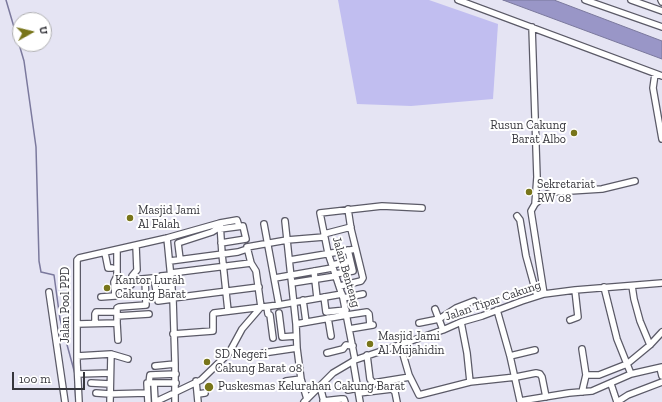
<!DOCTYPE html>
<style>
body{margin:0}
#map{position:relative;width:662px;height:402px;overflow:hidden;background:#e5e4f3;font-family:"Zilla Slab",serif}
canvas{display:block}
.north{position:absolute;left:12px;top:12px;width:40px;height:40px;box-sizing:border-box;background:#fff;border:1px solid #afafb1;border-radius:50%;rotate:82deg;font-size:11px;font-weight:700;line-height:16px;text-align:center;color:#36363c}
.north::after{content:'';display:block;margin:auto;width:14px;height:18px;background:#78751a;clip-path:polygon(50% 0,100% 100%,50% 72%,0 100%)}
.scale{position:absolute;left:12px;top:372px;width:73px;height:18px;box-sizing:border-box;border:2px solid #36363c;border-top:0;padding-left:5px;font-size:12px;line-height:14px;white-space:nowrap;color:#36363c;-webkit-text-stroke:3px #fff;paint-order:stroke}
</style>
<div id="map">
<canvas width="662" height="402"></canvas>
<div class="north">U</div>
<div class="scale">100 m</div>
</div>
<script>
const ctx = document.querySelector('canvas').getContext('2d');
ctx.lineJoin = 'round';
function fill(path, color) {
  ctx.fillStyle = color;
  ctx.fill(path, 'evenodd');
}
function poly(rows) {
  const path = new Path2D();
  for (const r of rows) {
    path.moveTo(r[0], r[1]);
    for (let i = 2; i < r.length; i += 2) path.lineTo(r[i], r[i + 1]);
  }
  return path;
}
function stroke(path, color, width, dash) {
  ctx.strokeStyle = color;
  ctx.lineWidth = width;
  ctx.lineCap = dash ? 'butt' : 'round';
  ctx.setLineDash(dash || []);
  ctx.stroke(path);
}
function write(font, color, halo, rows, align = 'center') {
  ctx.font = font + ' "Zilla Slab",serif';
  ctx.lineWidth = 4;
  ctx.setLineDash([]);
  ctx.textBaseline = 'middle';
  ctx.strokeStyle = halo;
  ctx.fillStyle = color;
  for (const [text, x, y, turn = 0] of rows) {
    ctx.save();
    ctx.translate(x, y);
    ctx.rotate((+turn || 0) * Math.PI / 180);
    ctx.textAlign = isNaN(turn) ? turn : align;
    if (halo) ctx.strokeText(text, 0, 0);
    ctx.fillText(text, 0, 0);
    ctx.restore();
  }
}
const green = poly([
 [338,0,429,0,498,24,493,99,411,106,357,104]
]);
const water = poly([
 [503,0,554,0,662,41,662,59,503,0]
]);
const stream = poly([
 [6,0,24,61,36,147,39,261,41,272,54,275,60,319,75,374],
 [75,386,76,402]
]);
const minor = poly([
 [458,0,662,76],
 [585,0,662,27],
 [631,0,662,11],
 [661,0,662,2],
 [532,27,537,177,535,204],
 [655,74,653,88,662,139],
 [517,216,520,220,526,256,537,296],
 [285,221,296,324,297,348,301,379,307,399],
 [220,223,222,254,228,311],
 [264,224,279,305],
 [220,229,243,226,246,239,221,243],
 [324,234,351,227],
 [167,238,173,299,175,364,175,402],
 [105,253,108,268,112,268],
 [180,259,178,243,212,232,220,227],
 [290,260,356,249],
 [170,261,238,252,247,249],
 [332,265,350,261],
 [314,271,317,298],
 [171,273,251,263],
 [335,274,353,271,348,250],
 [171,275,161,276,160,281,162,287,172,286],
 [275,278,332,268],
 [131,280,153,278,154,279,158,301,173,299],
 [292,283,336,276],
 [114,286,131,285,132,276,137,270,136,246],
 [340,286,361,281,363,278,351,229,348,209],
 [632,286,634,299,640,321,650,345],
 [604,287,617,339,631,374],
 [49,292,65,402],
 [544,294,531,211,535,204,547,194,554,192,602,189,635,181],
 [101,297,115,296,114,282,117,276,117,250],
 [324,297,326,312,346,310],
 [173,298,259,287],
 [343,298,363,294],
 [303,300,306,322],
 [267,307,268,314,270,315,273,338],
 [435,309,443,330],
 [497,310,510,356,520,401,569,393,592,391,631,374,662,367],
 [117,312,117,308,119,307,146,305,145,279],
 [279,313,282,337,296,336],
 [117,316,149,314],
 [328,318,331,336],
 [570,320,578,317,575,290],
 [461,322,467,353,470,382],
 [95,323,95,314,96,312,117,312,117,323],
 [419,323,439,319,456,308,474,301],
 [77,324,117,323,118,340],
 [296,324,347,315,367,312,369,314,370,325],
 [349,329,373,325],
 [173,334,213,331,213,314,214,313,279,305,342,294],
 [400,344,409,375,419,395,470,382,516,377,536,373,540,374,542,377,546,397],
 [582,349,586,375],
 [263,353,297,348],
 [327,353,343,349,346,345,353,346],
 [367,355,370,379,373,383,410,377],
 [77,356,111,354,128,359],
 [510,356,535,350],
 [355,360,343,298,328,253,320,213,382,206,422,208],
 [353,361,360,402],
 [155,366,175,364],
 [660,368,662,376],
 [78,374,110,373],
 [196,381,198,402],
 [286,381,301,379],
 [91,383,110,384],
 [149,383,150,375,176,374],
 [154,383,155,402],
 [611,384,617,402],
 [320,386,324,402],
 [348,390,358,388],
 [176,392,201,380,229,353,242,329,261,307,256,271,251,263,247,247,287,240,324,237],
 [582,392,586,375,599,375,627,364,650,345,662,332],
 [96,393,110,394,147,393],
 [359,393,392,389,395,392,397,402],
 [198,394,205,393],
 [323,401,341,399,344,399,345,402],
 [79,402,77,362,77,260,79,258,167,238,220,223,237,220,239,226],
 [110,402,111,354],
 [148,402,147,383,176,383],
 [155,402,172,394],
 [304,402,333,373,355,360,443,330,461,322,482,316,522,301,544,294,575,290,662,283],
 [617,402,628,395,662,382]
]);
const markers = [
 [574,133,4,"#78751a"],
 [529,192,4,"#78751a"],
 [130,218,4,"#78751a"],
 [107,288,4,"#78751a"],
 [370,344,4,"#78751a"],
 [207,362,4,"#78751a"],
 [209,387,5,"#78751a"]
];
const poiNames = [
 ["Rusun Cakung",566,126,"right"],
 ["Barat Albo",566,140,"right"],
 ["Sekretariat",537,185],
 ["RW 08",537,199],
 ["Masjid Jami",138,211],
 ["Al Falah",138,225],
 ["Kantor Lurah",115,281],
 ["Cakung Barat",115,295],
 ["Masjid Jami",378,337],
 ["Al Mujahidin",378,351],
 ["SD Negeri",215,355],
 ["Cakung Barat 08",215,369],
 ["Puskesmas Kelurahan Cakung Barat",218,387]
];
const streetNames = [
 ["Jalan Benteng",346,272,74],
 ["Jalan Tipar Cakung",493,301,-19],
 ["Jalan Pool PPD",66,305,-90]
];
fill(green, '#c1bef0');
fill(water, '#9996c7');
stroke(water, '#7b799d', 1);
stroke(stream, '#7b799d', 1.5);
stroke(minor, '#5b5a67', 8);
stroke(minor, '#fff', 5.5);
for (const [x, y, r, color] of markers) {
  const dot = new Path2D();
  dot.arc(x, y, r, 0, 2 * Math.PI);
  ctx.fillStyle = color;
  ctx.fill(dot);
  stroke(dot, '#fff', 1.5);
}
write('12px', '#36363c', '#fff', poiNames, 'left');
write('12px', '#36363c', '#fff', streetNames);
</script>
